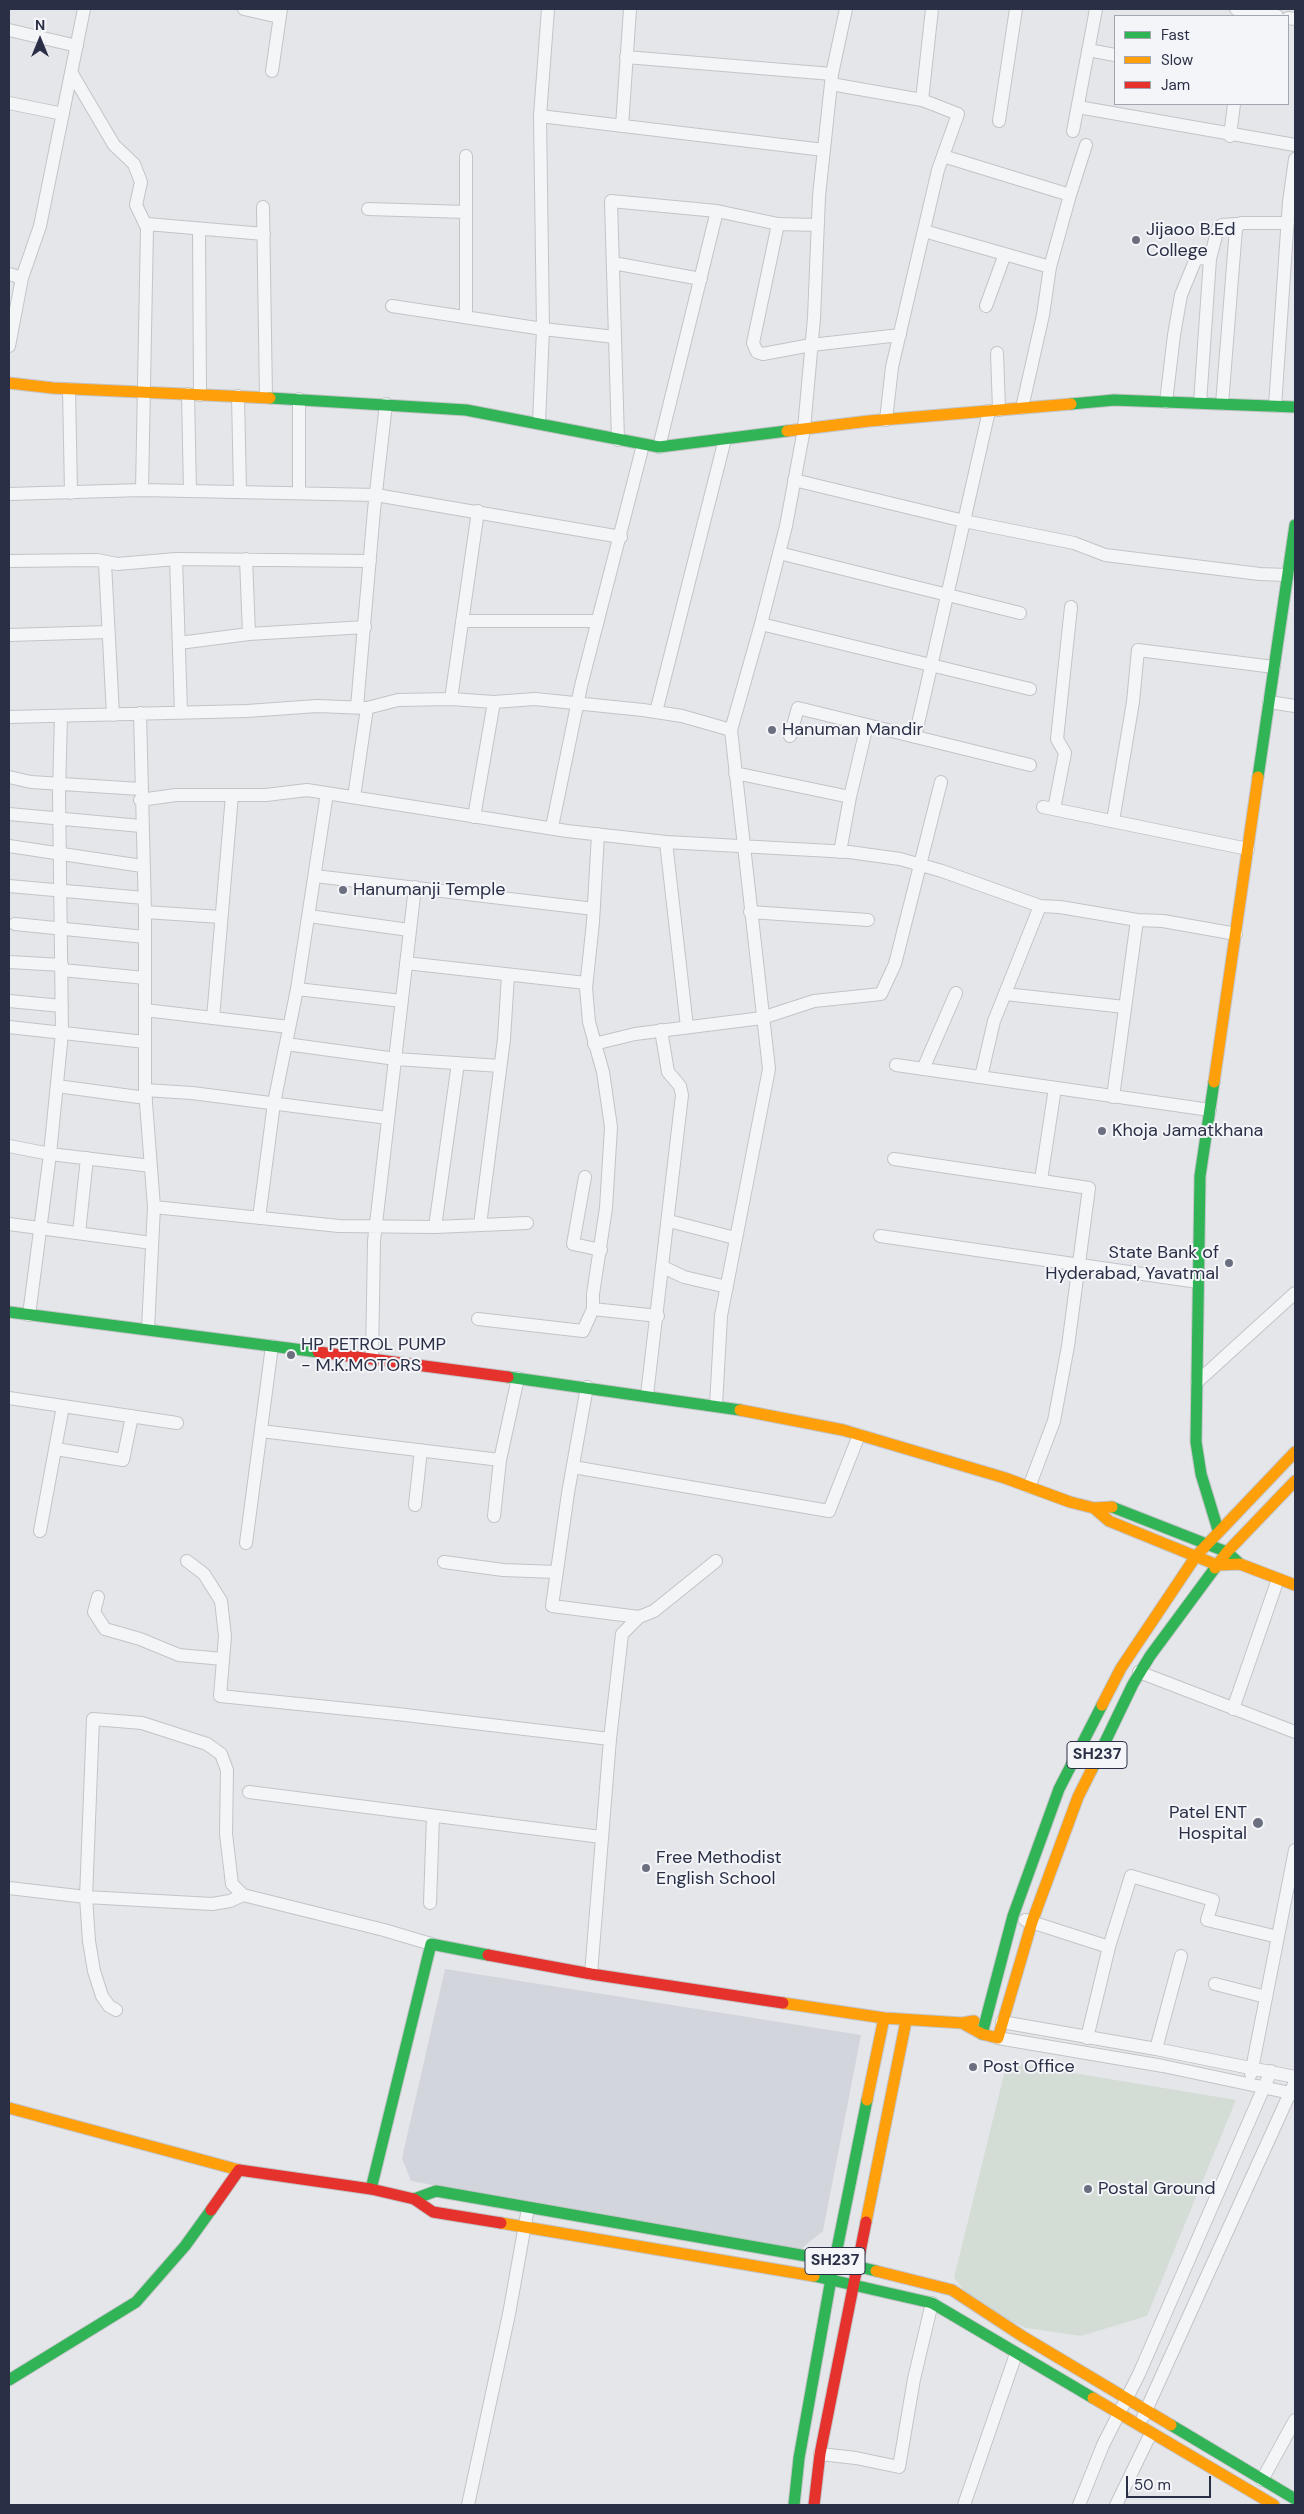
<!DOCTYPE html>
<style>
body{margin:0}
#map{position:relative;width:1304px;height:2514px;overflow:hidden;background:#e5e6ea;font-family:"DM Sans",sans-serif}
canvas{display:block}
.frame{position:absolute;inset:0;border:10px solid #2a2f45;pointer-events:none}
.legend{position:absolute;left:1114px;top:15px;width:175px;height:90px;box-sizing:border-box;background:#f3f5f9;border:1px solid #a3a6b1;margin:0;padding:6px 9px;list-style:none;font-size:15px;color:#2a2f45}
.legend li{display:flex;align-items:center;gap:10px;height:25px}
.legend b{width:25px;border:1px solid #a3a6b1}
.north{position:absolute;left:15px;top:15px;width:50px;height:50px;-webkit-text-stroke:4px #f3f5f9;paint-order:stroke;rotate:0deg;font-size:14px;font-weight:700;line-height:20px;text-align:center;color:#2a2f45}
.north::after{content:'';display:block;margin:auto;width:18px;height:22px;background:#2a2f45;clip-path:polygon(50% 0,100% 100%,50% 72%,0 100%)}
.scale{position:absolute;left:1126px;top:2476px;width:85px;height:22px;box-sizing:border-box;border:2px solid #2a2f45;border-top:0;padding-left:6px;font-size:15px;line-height:18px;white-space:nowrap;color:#2a2f45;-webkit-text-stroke:4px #f3f5f9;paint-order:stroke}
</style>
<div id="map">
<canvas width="1304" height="2514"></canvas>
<div class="frame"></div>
<ul class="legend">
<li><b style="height:6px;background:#30b455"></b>Fast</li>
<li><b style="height:6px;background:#ff9f0a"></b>Slow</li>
<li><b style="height:6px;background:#e5322d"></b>Jam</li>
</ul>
<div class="north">N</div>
<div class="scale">50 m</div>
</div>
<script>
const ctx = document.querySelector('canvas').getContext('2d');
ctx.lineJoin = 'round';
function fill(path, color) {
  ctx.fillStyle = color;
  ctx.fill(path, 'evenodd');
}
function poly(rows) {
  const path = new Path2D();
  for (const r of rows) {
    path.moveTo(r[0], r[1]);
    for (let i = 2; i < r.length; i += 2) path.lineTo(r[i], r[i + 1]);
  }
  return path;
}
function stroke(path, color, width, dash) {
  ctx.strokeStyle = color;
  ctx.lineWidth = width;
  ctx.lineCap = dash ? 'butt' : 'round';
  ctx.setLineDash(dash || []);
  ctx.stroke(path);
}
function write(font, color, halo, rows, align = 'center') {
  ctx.font = font + ' "DM Sans",sans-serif';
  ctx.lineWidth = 4;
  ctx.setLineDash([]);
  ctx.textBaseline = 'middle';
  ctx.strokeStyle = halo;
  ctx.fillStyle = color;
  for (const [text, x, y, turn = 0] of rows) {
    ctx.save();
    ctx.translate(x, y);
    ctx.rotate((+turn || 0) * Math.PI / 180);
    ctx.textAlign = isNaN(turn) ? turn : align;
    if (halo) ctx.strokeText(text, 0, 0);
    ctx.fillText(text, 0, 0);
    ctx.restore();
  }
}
const built = poly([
 [445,1969,861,2035,823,2231,797,2252,411,2181,402,2158]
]);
const green = poly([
 [1007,2062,1236,2100,1147,2316,1081,2336,1026,2328,977,2306,954,2278]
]);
const street = poly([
 [244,9,279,17],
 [1236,9,1277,16],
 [1288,18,1295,19],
 [9,30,77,46],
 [1088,50,1115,55],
 [626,57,832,74],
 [272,71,281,9],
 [71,72,114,145,134,164,141,182,136,205,147,228,142,490],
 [831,84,922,100,958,114,938,170,892,367,886,420],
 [922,100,932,9],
 [9,103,63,114],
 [1078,107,1295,145],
 [540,116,824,150],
 [999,121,1016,9],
 [622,126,630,9],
 [1073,131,1096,9],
 [1230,136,1234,104],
 [943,156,1070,195],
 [263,207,266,397],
 [368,209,466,212],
 [147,224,264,234],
 [778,224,753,343,757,352,763,354,811,345,900,335],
 [199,229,200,395],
 [924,231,1050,267],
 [613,263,701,279],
 [9,274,22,278],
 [392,306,543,329,615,337],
 [986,306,1005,254],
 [466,317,466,156],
 [9,346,22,278,40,226,84,9],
 [997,353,999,410],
 [69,389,71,493],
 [188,394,190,491],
 [238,396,240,491],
 [299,399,299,492],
 [1166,402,1174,335,1181,295,1195,261,1199,258,1210,259],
 [1200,403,1210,259,1218,228,1222,225,1237,224],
 [1222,404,1236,228,1241,223,1288,223],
 [1275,406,1289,202,1295,159],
 [1022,408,1043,315,1050,267,1070,195,1086,145],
 [539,423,543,329,540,116,548,9],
 [618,440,611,201,717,211,778,224,818,225],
 [659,447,717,211],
 [794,480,964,521,1074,543,1105,555,1260,574,1287,575],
 [9,494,142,490,376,495,621,537],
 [779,553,1020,613],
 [176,559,181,712],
 [246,559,249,634],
 [9,561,97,560,117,564,176,559,370,561],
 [105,563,113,715],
 [462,621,598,621],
 [761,624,1030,689],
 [9,635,108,632],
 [179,643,249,634,365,627],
 [451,699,478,511],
 [1269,702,1295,706],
 [357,707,374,510,386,404],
 [656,712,725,439],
 [140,713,145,912,145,1090,154,1207,148,1329],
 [9,717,247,711,317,706,367,708,398,700,451,699,494,702,535,699,643,710,682,716,731,730],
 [790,736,798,708,1030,765],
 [915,737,989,411],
 [735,773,850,797],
 [9,777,31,782,140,789],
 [354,797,367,708],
 [140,800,176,795,266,795,307,790,567,831,666,842,849,852,900,859,942,871,1040,906,1060,907,1137,920,1163,921,1236,934],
 [1043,807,1248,849],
 [1054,809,1065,753,1057,739,1071,607],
 [9,814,141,826],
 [474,817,494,702],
 [1113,821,1133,702,1138,650,1274,667],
 [552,827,581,686,643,445],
 [666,842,687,1027],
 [9,846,142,866],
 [840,852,850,797,867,725],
 [315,876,594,909],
 [9,886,144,898],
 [145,912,221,917],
 [750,912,868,920],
 [309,916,409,930],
 [15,924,145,937],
 [9,962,62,965],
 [406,963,586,983],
 [62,970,145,978],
 [297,989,402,1001],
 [1005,994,1125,1007],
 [9,1001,62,1006],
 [145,1010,289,1027],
 [213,1018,232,795],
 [9,1027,145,1042],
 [286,1044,396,1059,500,1066],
 [594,1044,635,1034,762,1018,814,1001,881,994,895,964,941,782],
 [896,1065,1210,1110],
 [923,1069,956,993],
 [981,1077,994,1021,1040,906],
 [57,1086,146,1098],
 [145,1090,192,1093,388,1118],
 [1113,1097,1137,920],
 [9,1146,50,1154,151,1166],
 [894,1159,1089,1188,1068,1346,1054,1421,1029,1487],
 [585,1177,573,1244,601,1250],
 [1041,1180,1055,1088],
 [154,1207,339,1226,435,1227,527,1223],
 [259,1218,274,1103,297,989,327,793],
 [669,1221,735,1238],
 [9,1224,152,1243],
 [480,1225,504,1039,508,975],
 [435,1227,458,1063],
 [79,1233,87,1158],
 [880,1236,1198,1282],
 [663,1267,684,1277,727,1287],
 [593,1309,658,1316],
 [29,1315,50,1154,62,1033,59,792,61,716],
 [478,1319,583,1331,593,1309,593,1294,606,1208,611,1127,603,1072,589,1022,586,988,593,922,598,834],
 [372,1359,374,1241,415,887],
 [1197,1382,1295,1293],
 [587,1387,568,1493,552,1606,639,1617],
 [647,1395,682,1095,680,1086,668,1072,661,1030],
 [9,1398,177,1423],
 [716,1405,721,1316,769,1069,731,730,761,624,786,526,804,429,814,318,819,196,832,74,846,9],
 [261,1431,500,1460],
 [56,1449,123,1460,132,1416],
 [573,1467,829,1511,859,1435],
 [415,1505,421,1450],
 [494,1516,500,1460,518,1378],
 [40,1531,63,1406],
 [246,1543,272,1346],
 [187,1561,204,1574,221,1601,225,1636,220,1696,397,1714,610,1739],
 [444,1562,503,1570,557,1572],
 [98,1597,94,1612,105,1629,140,1639,179,1655,223,1659],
 [1139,1672,1295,1732],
 [1233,1709,1278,1579],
 [249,1792,601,1837],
 [9,1888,86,1897,212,1904,230,1901,243,1895],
 [430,1903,433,1816],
 [1025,1920,1109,1947],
 [591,1974,610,1739,622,1634,639,1617,654,1611,716,1561],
 [1215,1984,1266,1997],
 [116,2010,109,2006,102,1996,94,1971,89,1941,86,1897,93,1719,142,1723,207,1744,221,1754,227,1770,226,1834,232,1884,243,1895,384,1930,431,1944],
 [1002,2022,1156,2049,1295,2077],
 [998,2038,1163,2066,1295,2094],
 [1087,2038,1109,1947,1131,1876,1213,1900,1207,1920,1278,1937],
 [1156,2049,1181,1956],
 [1251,2074,1295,1850],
 [1143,2417,1295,2082],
 [820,2454,856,2458,899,2467,914,2379,932,2303],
 [1262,2480,1295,2420],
 [468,2505,509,2314,528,2208],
 [964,2505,1016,2354],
 [1079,2505,1103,2445,1139,2374,1271,2071],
 [1116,2505,1151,2433]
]);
const fast = poly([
 [270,398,466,410,659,447,787,431],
 [1071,404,1114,400,1295,407],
 [1258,777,1295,525],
 [1214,1082,1200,1176,1196,1442,1201,1474,1218,1530],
 [9,1312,318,1352],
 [508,1377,740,1410],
 [1112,1507,1227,1552,1240,1564],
 [1092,1769,1133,1684,1150,1656,1215,1568],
 [982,2034,1013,1916,1059,1789,1102,1705],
 [371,2189,431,1944,488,1955],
 [414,2199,436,2191,835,2261,876,2271],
 [814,2276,932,2303,1093,2398],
 [9,2380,136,2302,185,2246,211,2210],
 [1171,2425,1295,2499],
 [794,2505,799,2458,831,2279,867,2100]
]);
const slow = poly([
 [9,383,53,388,270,398],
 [787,431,869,421,1071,404],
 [1214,1082,1258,777],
 [740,1410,843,1430,1005,1478,1070,1502,1094,1508,1112,1507],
 [1094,1508,1109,1521,1217,1565,1240,1564,1295,1585],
 [1215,1568,1227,1552,1295,1481],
 [1102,1705,1121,1668,1196,1556,1295,1452],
 [783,2003,884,2018],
 [962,2023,982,2034,998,2038,1032,1922,1078,1797,1092,1769],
 [867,2100,884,2018,962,2023,974,2021],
 [9,2108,239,2170],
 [866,2222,906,2021],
 [501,2223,814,2276],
 [876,2271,952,2290,1022,2336,1171,2425],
 [1093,2398,1274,2505]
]);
const jam = poly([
 [318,1352,508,1377],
 [488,1955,591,1974,783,2003],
 [211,2210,239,2170,371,2189,414,2199,433,2212,501,2223],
 [814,2505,820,2454,866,2222]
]);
const markers = [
 [1136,240,5,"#6b6f7f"],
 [772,730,5,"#6b6f7f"],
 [343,890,5,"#6b6f7f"],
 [1102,1131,5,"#6b6f7f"],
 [1229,1263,5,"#6b6f7f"],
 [291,1355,5,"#6b6f7f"],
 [1258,1823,6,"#6b6f7f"],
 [646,1868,5,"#6b6f7f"],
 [973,2067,5,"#6b6f7f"],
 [1088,2189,5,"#6b6f7f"]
];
const shields = [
 [1097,1755,60],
 [835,2261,60]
];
const shieldNames = [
 ["SH237",1097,1755],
 ["SH237",835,2261]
];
const poiNames = [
 ["Jijaoo B.Ed",1146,230],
 ["College",1146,251],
 ["Hanuman Mandir",782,730],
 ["Hanumanji Temple",353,890],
 ["Khoja Jamatkhana",1112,1131],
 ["State Bank of",1219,1253,"right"],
 ["Hyderabad, Yavatmal",1219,1274,"right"],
 ["HP PETROL PUMP",301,1345],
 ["- M.K.MOTORS",301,1366],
 ["Patel ENT",1247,1813,"right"],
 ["Hospital",1247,1834,"right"],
 ["Free Methodist",656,1858],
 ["English School",656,1879],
 ["Post Office",983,2067],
 ["Postal Ground",1098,2189]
];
fill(built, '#d3d5dd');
fill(green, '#d4ddd5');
stroke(street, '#c3c4c8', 14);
stroke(fast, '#c3c4c8', 13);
stroke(slow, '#c3c4c8', 13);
stroke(jam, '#c3c4c8', 13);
stroke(street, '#f4f5f7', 12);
stroke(fast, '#30b455', 11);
stroke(slow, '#ff9f0a', 11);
stroke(jam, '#e5322d', 11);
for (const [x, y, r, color] of markers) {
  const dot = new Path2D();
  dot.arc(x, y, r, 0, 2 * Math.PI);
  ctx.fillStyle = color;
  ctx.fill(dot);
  stroke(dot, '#f3f5f9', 2);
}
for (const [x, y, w] of shields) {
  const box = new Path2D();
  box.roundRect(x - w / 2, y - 13.5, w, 27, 4);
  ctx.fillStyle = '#f3f5f9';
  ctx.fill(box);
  stroke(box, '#2a2f45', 1);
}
write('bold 16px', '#2a2f45', null, shieldNames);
write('18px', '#2a2f45', '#f3f5f9', poiNames, 'left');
</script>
